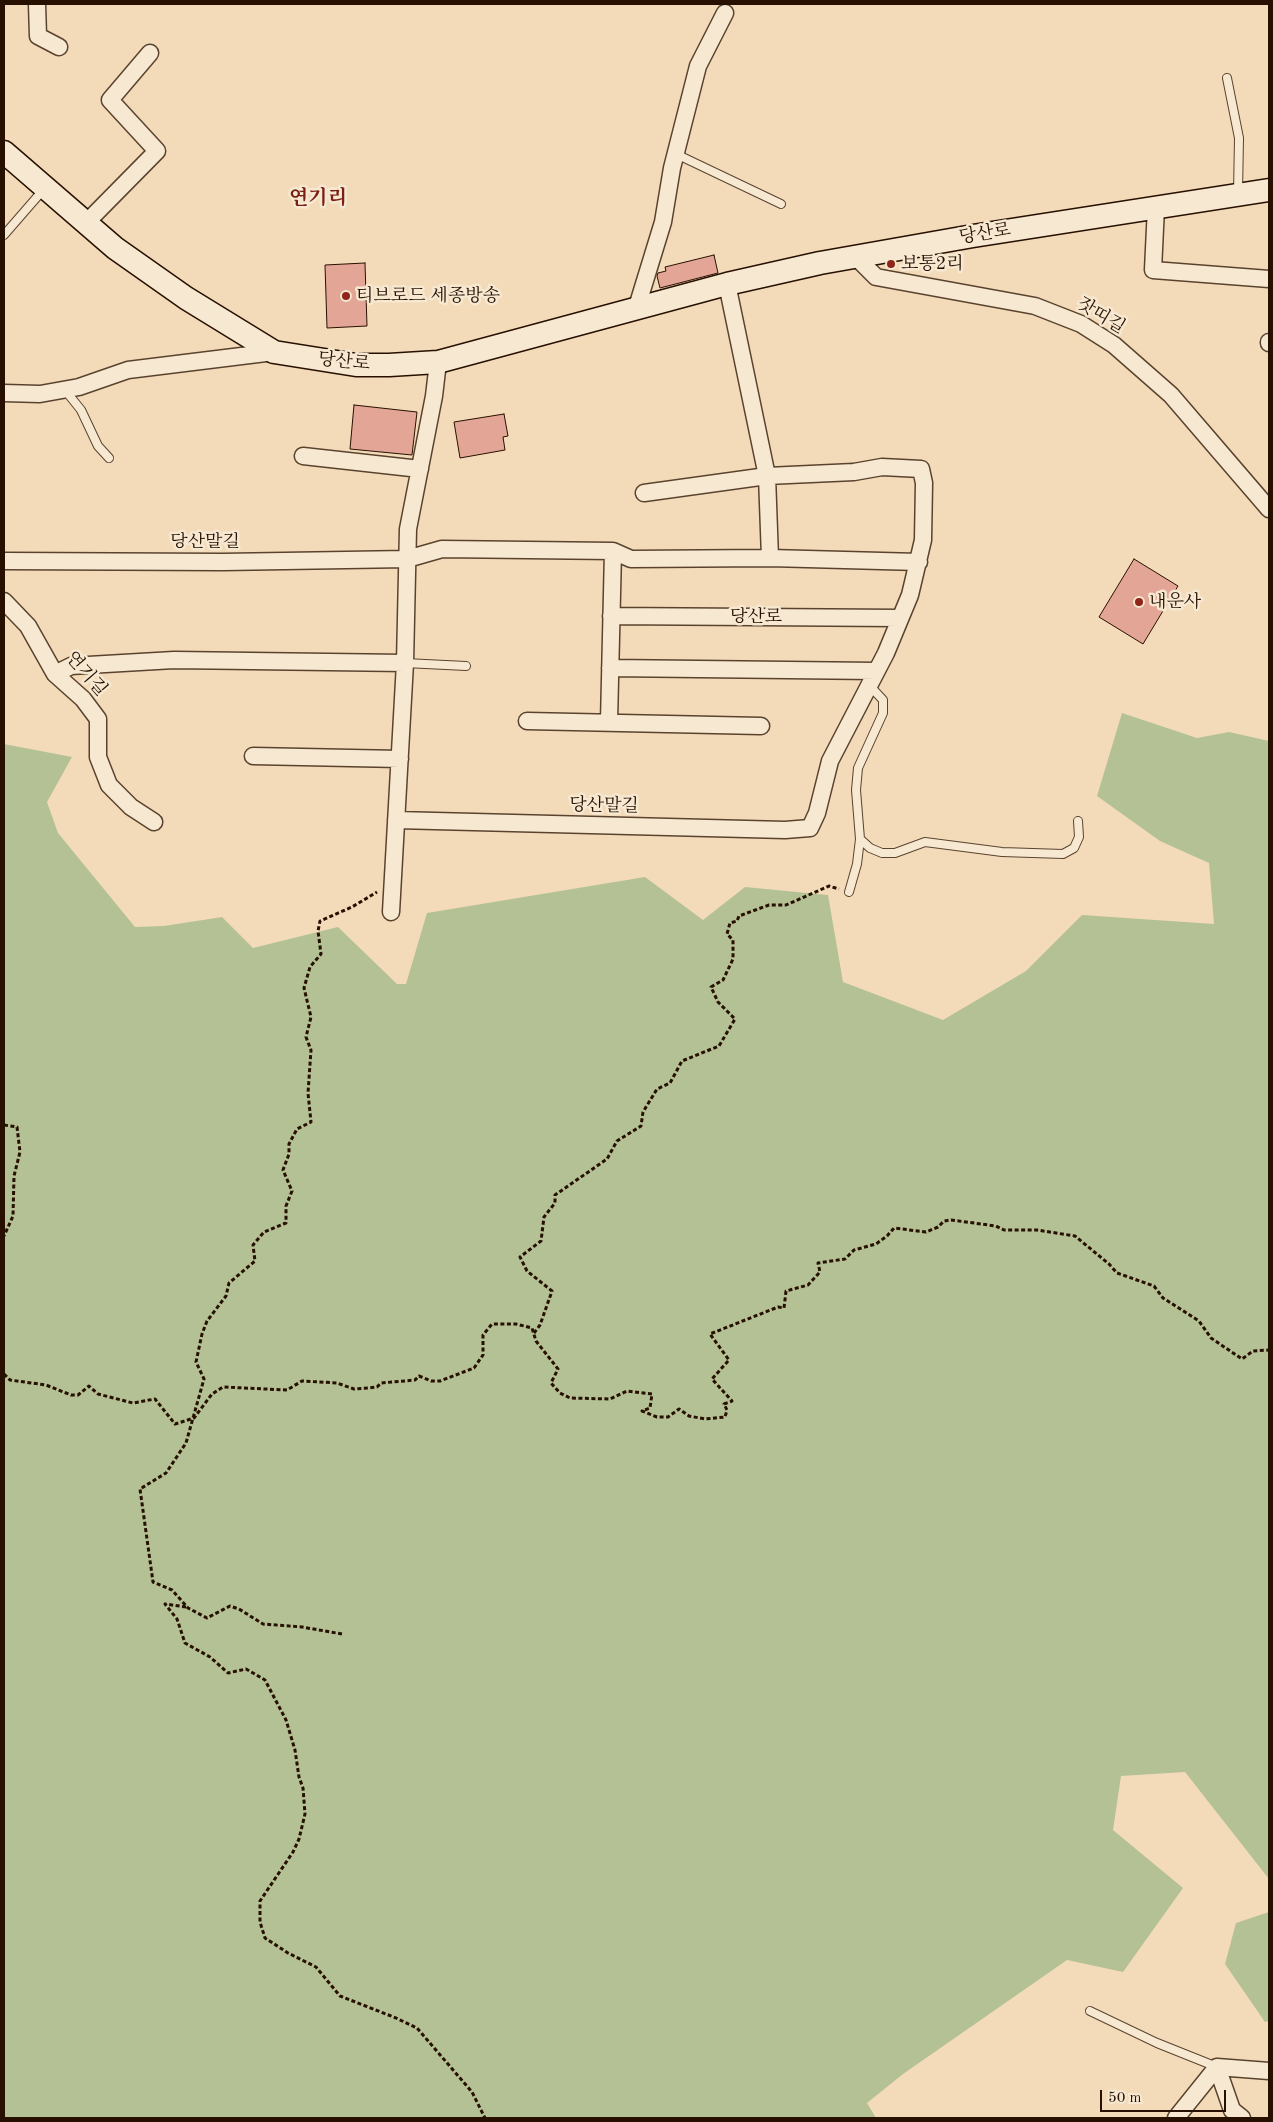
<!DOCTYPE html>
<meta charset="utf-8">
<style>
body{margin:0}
#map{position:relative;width:1273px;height:2122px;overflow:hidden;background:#f3dbb9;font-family:"Old Standard TT",serif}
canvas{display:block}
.frame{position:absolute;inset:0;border:5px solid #271000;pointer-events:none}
.scale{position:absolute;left:1100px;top:2090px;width:126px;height:22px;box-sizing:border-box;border:2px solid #271000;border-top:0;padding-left:6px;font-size:15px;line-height:18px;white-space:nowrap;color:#271000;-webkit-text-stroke:4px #f7e8d2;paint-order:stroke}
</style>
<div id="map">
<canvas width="1273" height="2122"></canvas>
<div class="frame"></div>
<div class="scale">50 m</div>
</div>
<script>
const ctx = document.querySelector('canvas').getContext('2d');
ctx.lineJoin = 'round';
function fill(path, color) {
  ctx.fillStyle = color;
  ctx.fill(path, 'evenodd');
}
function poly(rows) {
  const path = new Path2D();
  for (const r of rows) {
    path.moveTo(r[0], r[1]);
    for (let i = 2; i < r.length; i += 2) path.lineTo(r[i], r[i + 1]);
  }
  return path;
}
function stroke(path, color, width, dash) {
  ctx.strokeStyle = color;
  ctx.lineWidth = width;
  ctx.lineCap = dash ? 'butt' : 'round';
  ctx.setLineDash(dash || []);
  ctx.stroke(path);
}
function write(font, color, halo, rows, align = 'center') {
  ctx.font = font + ' "Old Standard TT","Noto Serif KR",serif';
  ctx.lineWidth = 5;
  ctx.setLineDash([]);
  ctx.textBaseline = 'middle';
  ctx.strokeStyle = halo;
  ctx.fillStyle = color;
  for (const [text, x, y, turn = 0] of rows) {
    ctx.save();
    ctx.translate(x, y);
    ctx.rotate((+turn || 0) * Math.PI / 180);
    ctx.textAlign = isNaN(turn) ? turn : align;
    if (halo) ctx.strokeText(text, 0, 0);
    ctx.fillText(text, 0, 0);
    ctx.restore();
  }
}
const green = poly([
 [1122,713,1197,738,1229,732,1269,741,1269,1879,1185,1772,1121,1776,1113,1830,1183,1888,1123,1972,1067,1960,903,2074,867,2103,876,2118,4,2118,4,744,72,757,47,802,58,833,135,927,164,926,222,917,253,948,338,927,397,984,406,984,427,913,645,877,703,920,745,887,828,895,843,982,943,1020,1026,971,1082,915,1214,924,1209,863,1160,841,1097,796],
 [1269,1912,1269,2021,1265,2022,1225,1964,1236,1923]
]);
const building = poly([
 [714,255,718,273,660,288,657,276,658,273,666,271,665,267,714,255],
 [365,263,367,326,327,328,325,265,365,263],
 [354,405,417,412,412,455,350,449,354,405],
 [504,414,508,436,503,437,505,450,460,458,454,422,504,414],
 [1134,559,1178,586,1143,644,1099,617,1134,559]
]);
const path = poly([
 [4,1125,17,1127,20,1152,14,1176,13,1216,4,1236],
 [534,1333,540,1325,552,1291,527,1271,520,1257,541,1241,544,1217,555,1203,555,1195,607,1159,617,1141,641,1126,643,1112,657,1089,670,1083,682,1061,719,1046,735,1019,718,1002,711,987,723,980,733,959,733,940,727,934,730,923,737,921,739,916,769,905,786,905,829,886,839,889],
 [4,1374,10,1380,46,1385,71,1395,78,1395,89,1386,98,1394,133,1403,155,1399,175,1424,194,1418,212,1394,223,1387,287,1390,302,1381,337,1383,354,1389,369,1388,377,1387,381,1383,415,1380,419,1376,431,1381,440,1381,474,1368,483,1355,483,1335,492,1324,516,1324,532,1328,536,1341,558,1369,551,1383,560,1393,570,1398,610,1399,627,1391,652,1394,650,1408,642,1411,657,1417,668,1417,679,1409,689,1416,705,1419,725,1417,727,1410,724,1404,732,1401,712,1379,729,1360,710,1334,778,1307,784,1308,786,1291,808,1285,820,1272,818,1263,845,1259,854,1250,876,1244,887,1236,894,1228,926,1232,938,1227,944,1221,951,1220,996,1226,1004,1230,1037,1230,1075,1236,1109,1264,1117,1273,1154,1286,1163,1298,1199,1321,1211,1338,1242,1359,1253,1351,1269,1350],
 [186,1607,165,1604,177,1619,185,1643,210,1657,228,1673,246,1669,265,1680,286,1720,295,1750,299,1777,303,1788,305,1814,299,1839,293,1852,260,1901,260,1922,265,1938,288,1953,316,1967,340,1996,396,2018,417,2028,472,2092,485,2118],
 [342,1634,302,1627,263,1624,239,1609,230,1606,207,1618,188,1608,172,1590,153,1582,140,1489,166,1473,186,1443,204,1379,196,1362,202,1334,207,1321,226,1296,229,1283,255,1261,253,1245,264,1232,286,1223,286,1206,292,1191,283,1170,289,1154,289,1144,297,1129,311,1122,308,1093,311,1050,306,1037,311,1017,304,988,310,967,321,954,318,931,320,921,352,907,377,892]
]);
const lane = poly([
 [1227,78,1239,138,1238,193],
 [676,154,781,204],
 [4,235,44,189],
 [65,390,81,410,98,446,109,458],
 [405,663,466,666],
 [869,685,883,700,883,713,858,768,856,790,860,839,870,848,882,853,895,853,925,842,1002,852,1063,854,1074,848,1079,837,1078,821],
 [849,892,857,864,860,839],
 [1090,2011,1157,2043,1217,2067]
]);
const street = poly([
 [37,4,38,36,59,47],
 [1156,207,1153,270,1269,279],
 [86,223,157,151,110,100,150,53],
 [856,257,876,277,1035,306,1081,324,1114,345,1171,395,1269,509],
 [727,284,767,476,770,558],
 [636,310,663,222,672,168,698,66,725,13],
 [1269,343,1269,342],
 [4,393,40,394,79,387,128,370,274,352],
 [303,456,420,469],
 [4,561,223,562,407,559,442,549,613,551,631,559,770,558,919,562],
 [4,601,28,626,55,674,83,699,98,719,98,757,109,785,131,807,154,822],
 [611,616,900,618],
 [610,668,876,671],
 [55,674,71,666,174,660,405,663],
 [527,721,761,726],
 [609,722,613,551],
 [253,756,400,759],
 [396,820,785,830,810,828,817,813,830,761,886,653,910,595,923,540,924,483,921,469,882,467,854,472,767,476,644,493],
 [391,912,405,663,408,529,434,396,438,362],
 [1217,2067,1232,2110,1242,2118],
 [1217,2067,1269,2071],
 [1176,2118,1217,2067]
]);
const secondary = poly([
 [4,152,115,248,186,298,274,352,356,365,389,365,438,362,727,284,820,263,973,236,1269,190]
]);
const markers = [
 [891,264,5,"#8f2418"],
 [346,296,5,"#8f2418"],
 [1139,602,5,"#8f2418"]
];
const streetNames = [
 ["당산로",985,234,-9],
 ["잣띠길",1101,316,31],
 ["당산로",344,362,6],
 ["당산말길",205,542],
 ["당산로",756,617],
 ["연기길",86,674,49],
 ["당산말길",604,806,1]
];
const poiNames = [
 ["보통2리",901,264],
 ["티브로드 세종방송",356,296],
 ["내운사",1149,602]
];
const quarterNames = [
 ["연기리",318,199]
];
fill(green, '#b4c194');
fill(building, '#e3a595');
stroke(building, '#271000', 1);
stroke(lane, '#5a432e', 10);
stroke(street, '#5a432e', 19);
stroke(secondary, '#271000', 25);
stroke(path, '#271000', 3, [4, 2.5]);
stroke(lane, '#f7e8d2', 8);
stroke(street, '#f7e8d2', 16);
stroke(secondary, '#f7e8d2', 22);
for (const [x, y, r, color] of markers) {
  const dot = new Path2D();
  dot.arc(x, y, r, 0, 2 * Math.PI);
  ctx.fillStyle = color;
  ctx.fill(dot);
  stroke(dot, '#f7e8d2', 2);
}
write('18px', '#271000', '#f7e8d2', streetNames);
write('18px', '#271000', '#f7e8d2', poiNames, 'left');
write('bold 20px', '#7a1f14', '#f7e8d2', quarterNames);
</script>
